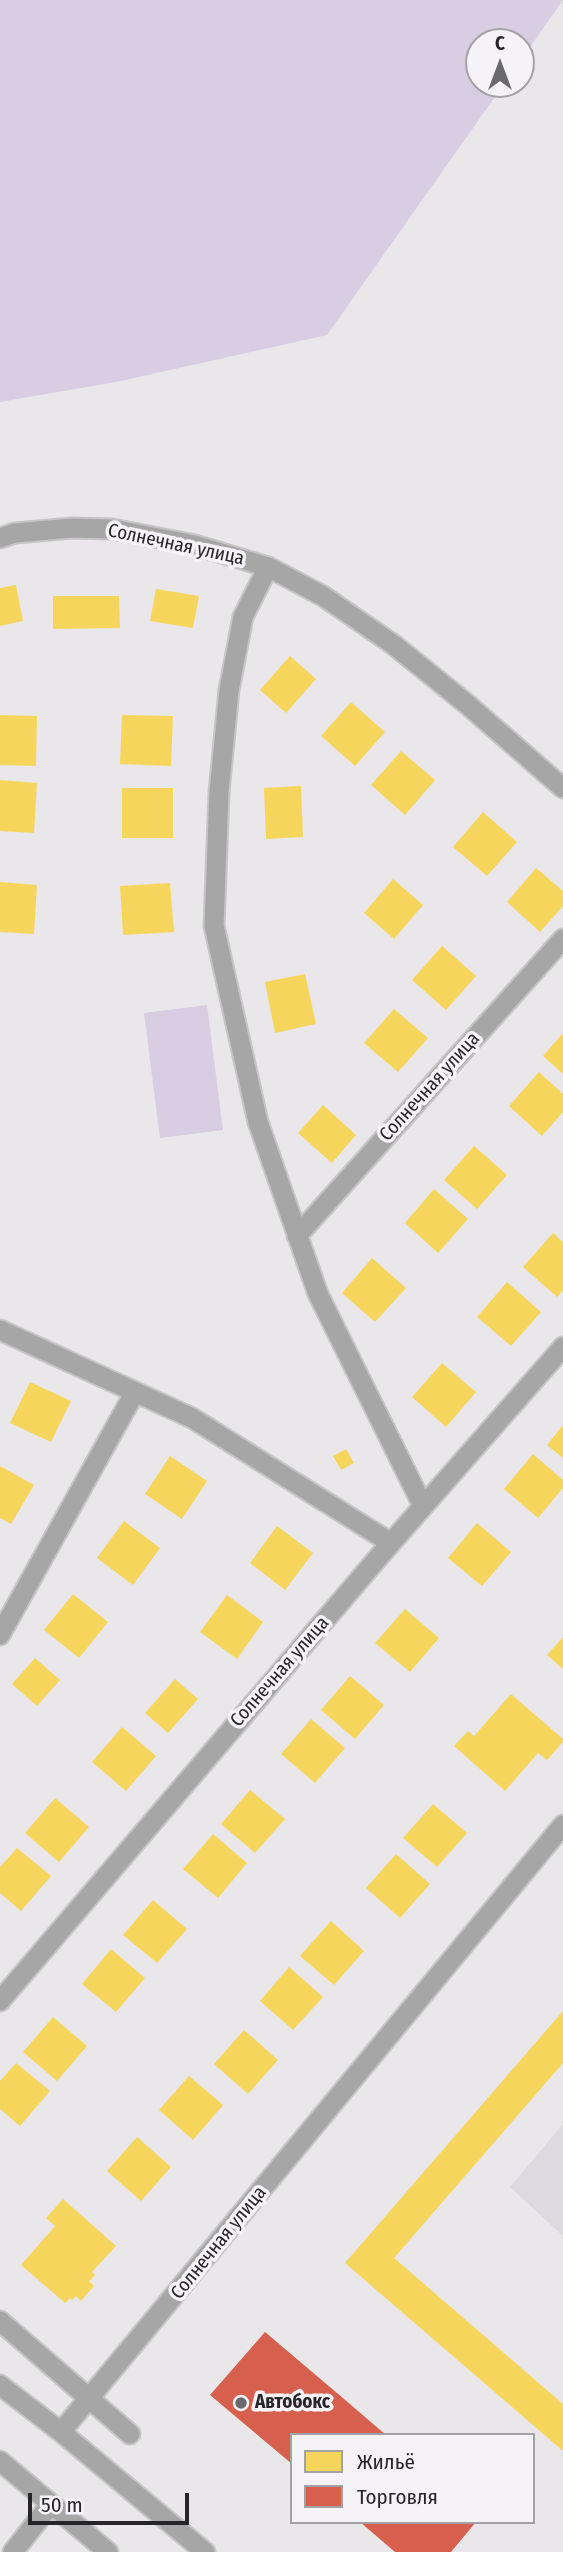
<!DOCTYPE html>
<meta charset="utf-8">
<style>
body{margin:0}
#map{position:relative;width:563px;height:2552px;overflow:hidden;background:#e9e7ea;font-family:"Fira Sans Condensed",sans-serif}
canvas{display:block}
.legend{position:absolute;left:290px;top:2433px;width:245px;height:91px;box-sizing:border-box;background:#f6f3f8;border:2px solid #a3a1a4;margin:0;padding:9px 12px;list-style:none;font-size:21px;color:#262527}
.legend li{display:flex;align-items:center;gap:14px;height:35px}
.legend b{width:35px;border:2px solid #a3a1a4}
.north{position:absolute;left:465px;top:28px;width:70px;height:70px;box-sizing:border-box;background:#f6f3f8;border:2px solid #a3a1a4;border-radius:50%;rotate:0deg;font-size:19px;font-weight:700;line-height:28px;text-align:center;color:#262527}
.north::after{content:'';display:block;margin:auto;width:24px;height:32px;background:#6a696b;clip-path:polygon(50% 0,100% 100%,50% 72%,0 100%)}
.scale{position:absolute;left:28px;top:2493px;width:161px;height:32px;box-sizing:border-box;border:4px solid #262527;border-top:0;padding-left:9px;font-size:21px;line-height:24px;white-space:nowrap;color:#262527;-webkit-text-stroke:5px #f6f3f8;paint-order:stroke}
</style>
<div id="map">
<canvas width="563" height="2552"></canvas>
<ul class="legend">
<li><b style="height:19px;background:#f6d55c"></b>Жильё</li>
<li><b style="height:19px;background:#d6604d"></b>Торговля</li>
</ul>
<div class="north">С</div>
<div class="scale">50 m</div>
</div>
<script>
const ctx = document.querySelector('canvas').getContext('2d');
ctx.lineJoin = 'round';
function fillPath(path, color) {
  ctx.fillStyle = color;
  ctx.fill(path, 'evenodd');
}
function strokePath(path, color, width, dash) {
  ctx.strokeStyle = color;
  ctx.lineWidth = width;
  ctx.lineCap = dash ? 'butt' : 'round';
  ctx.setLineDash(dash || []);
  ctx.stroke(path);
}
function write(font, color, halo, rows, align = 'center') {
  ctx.font = font + ' "Fira Sans Condensed",sans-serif';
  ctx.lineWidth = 7;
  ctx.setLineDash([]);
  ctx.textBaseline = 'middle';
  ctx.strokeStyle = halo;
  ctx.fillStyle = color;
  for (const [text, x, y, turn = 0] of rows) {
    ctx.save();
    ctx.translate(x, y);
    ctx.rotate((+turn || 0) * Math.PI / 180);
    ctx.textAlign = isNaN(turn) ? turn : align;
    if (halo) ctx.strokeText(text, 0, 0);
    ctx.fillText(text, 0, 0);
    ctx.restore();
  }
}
fillPath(new Path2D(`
 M563 2124V2236L510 2187Z`), '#ddd9e0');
fillPath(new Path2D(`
 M0 0H563L521 60V42H479V84H504L327 335 116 382 0 402Z
 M207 1005 223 1130 160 1138 144 1013Z`), '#d8cde2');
fillPath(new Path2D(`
 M16 585 23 621 0 626V588Z
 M156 589 199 596 193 628 150 621Z
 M53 596H119L120 628 53 629Z
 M290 656 316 679 286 713 260 690Z
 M351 702 385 732 355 766 321 736Z
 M0 715 37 716 36 766 0 765Z
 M122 715 173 716 171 766 120 764Z
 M401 751 435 780 405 815 371 785Z
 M0 780 37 783 34 833 0 831Z
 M301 786 303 837 266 839 264 788Z
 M122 788H173V838H122Z
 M483 812 517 842 487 876 453 847Z
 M536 868 563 891V906L540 932 507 902Z
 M393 879 423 905 394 939 364 913Z
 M0 882 37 885 34 934 0 932Z
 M170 883 174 932 123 935 120 886Z
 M442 946 476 976 446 1010 412 980Z
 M305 974 316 1024 275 1033 265 982Z
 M394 1009 428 1038 398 1072 364 1043Z
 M563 1033V1074L543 1056Z
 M539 1072 563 1094V1112L542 1136 509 1106Z
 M323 1105 356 1135 332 1163 298 1133Z
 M474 1146 507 1175 477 1209 444 1180Z
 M434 1189 468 1219 438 1253 405 1223Z
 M553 1233 563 1242V1290L557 1297 523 1267Z
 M372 1258 406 1288 375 1322 342 1293Z
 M507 1282 541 1312 511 1346 477 1317Z
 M442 1363 476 1392 446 1427 412 1397Z
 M30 1382 71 1401 51 1442 10 1423Z
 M563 1425V1458L547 1445Z
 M346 1449 354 1463 341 1470 333 1456Z
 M533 1454 563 1480V1488L538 1518 504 1489Z
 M170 1456 207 1481 182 1519 145 1494Z
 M0 1466 34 1485 11 1524 0 1518Z
 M124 1521 160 1548 133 1585 97 1558Z
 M477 1523 511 1552 482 1586 448 1558Z
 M277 1526 313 1553 285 1590 250 1563Z
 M73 1594 108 1622 79 1658 44 1630Z
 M227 1595 263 1622 237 1659 200 1632Z
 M405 1609 439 1638 410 1672 375 1643Z
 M563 1637V1669L547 1655Z
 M35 1658 60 1680 37 1706 12 1684Z
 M350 1676 384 1705 355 1739 321 1710Z
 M175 1679 198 1699 168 1733 145 1713Z
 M511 1694 563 1739V1742L547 1760 538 1753 505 1791 454 1746 468 1731 474 1736Z
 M311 1719 345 1748 315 1783 281 1754Z
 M122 1727 156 1756 126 1791 92 1762Z
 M250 1790 285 1819 255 1853 221 1824Z
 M55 1798 89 1827 59 1862 25 1833Z
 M433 1804 467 1833 437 1867 403 1838Z
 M213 1834 247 1863 218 1898 183 1869Z
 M17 1848 51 1876 21 1911 0 1893V1867Z
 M396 1854 430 1884 400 1918 366 1888Z
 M153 1900 187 1929 157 1963 123 1935Z
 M331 1921 364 1951 334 1985 300 1956Z
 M111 1949 145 1978 116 2012 82 1984Z
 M289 1967 323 1997 293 2030 260 2001Z
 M563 2011V2063L394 2258 563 2404V2451L345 2263Z
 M53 2017 87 2046 57 2081 23 2052Z
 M244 2030 278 2060 248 2094 214 2064Z
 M16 2063 50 2091 20 2126 0 2109V2081Z
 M189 2076 223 2105 193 2140 159 2110Z
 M137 2137 171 2167 141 2201 107 2171Z
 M63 2199 116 2246 92 2272 95 2275 89 2281 94 2286 81 2301 76 2296 72 2300 70 2298 65 2303 21 2265 55 2226 46 2218Z`), '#f6d55c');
fillPath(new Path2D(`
 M265 2332 344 2399 386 2435H292V2464L210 2395Z
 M360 2522H476L451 2552H395Z`), '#d6604d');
const street = new Path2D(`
 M0 538 15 533 72 528 112 529 195 545 268 567 323 596 394 645 468 705 563 788
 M268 567 243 617 229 690 219 792 214 926 258 1122 318 1294 423 1506
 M297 1236 563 939
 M0 1330 192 1418 391 1543
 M0 1635 135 1392
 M0 2001 377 1559 563 1347
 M0 2321 130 2434
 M0 2385 61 2432 205 2552
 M61 2432 563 1825
 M0 2461 108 2552
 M13 2552 51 2504`);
strokePath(street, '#c6c5c6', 23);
strokePath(street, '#a6a6a6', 19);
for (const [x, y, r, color] of [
 [241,2403,7,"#6a696b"]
]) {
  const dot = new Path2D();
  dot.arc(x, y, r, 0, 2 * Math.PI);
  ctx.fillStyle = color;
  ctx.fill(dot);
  strokePath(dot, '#f6f3f8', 2.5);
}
write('19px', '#262527', '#f6f3f8', [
 ["Солнечная улица",176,545,12],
 ["Солнечная улица",430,1087,-48],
 ["Солнечная улица",280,1672,-49],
 ["Солнечная улица",219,2243,-51]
]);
write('bold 19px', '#262527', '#f6f3f8', [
 ["Автобокс",255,2403]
], 'left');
</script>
